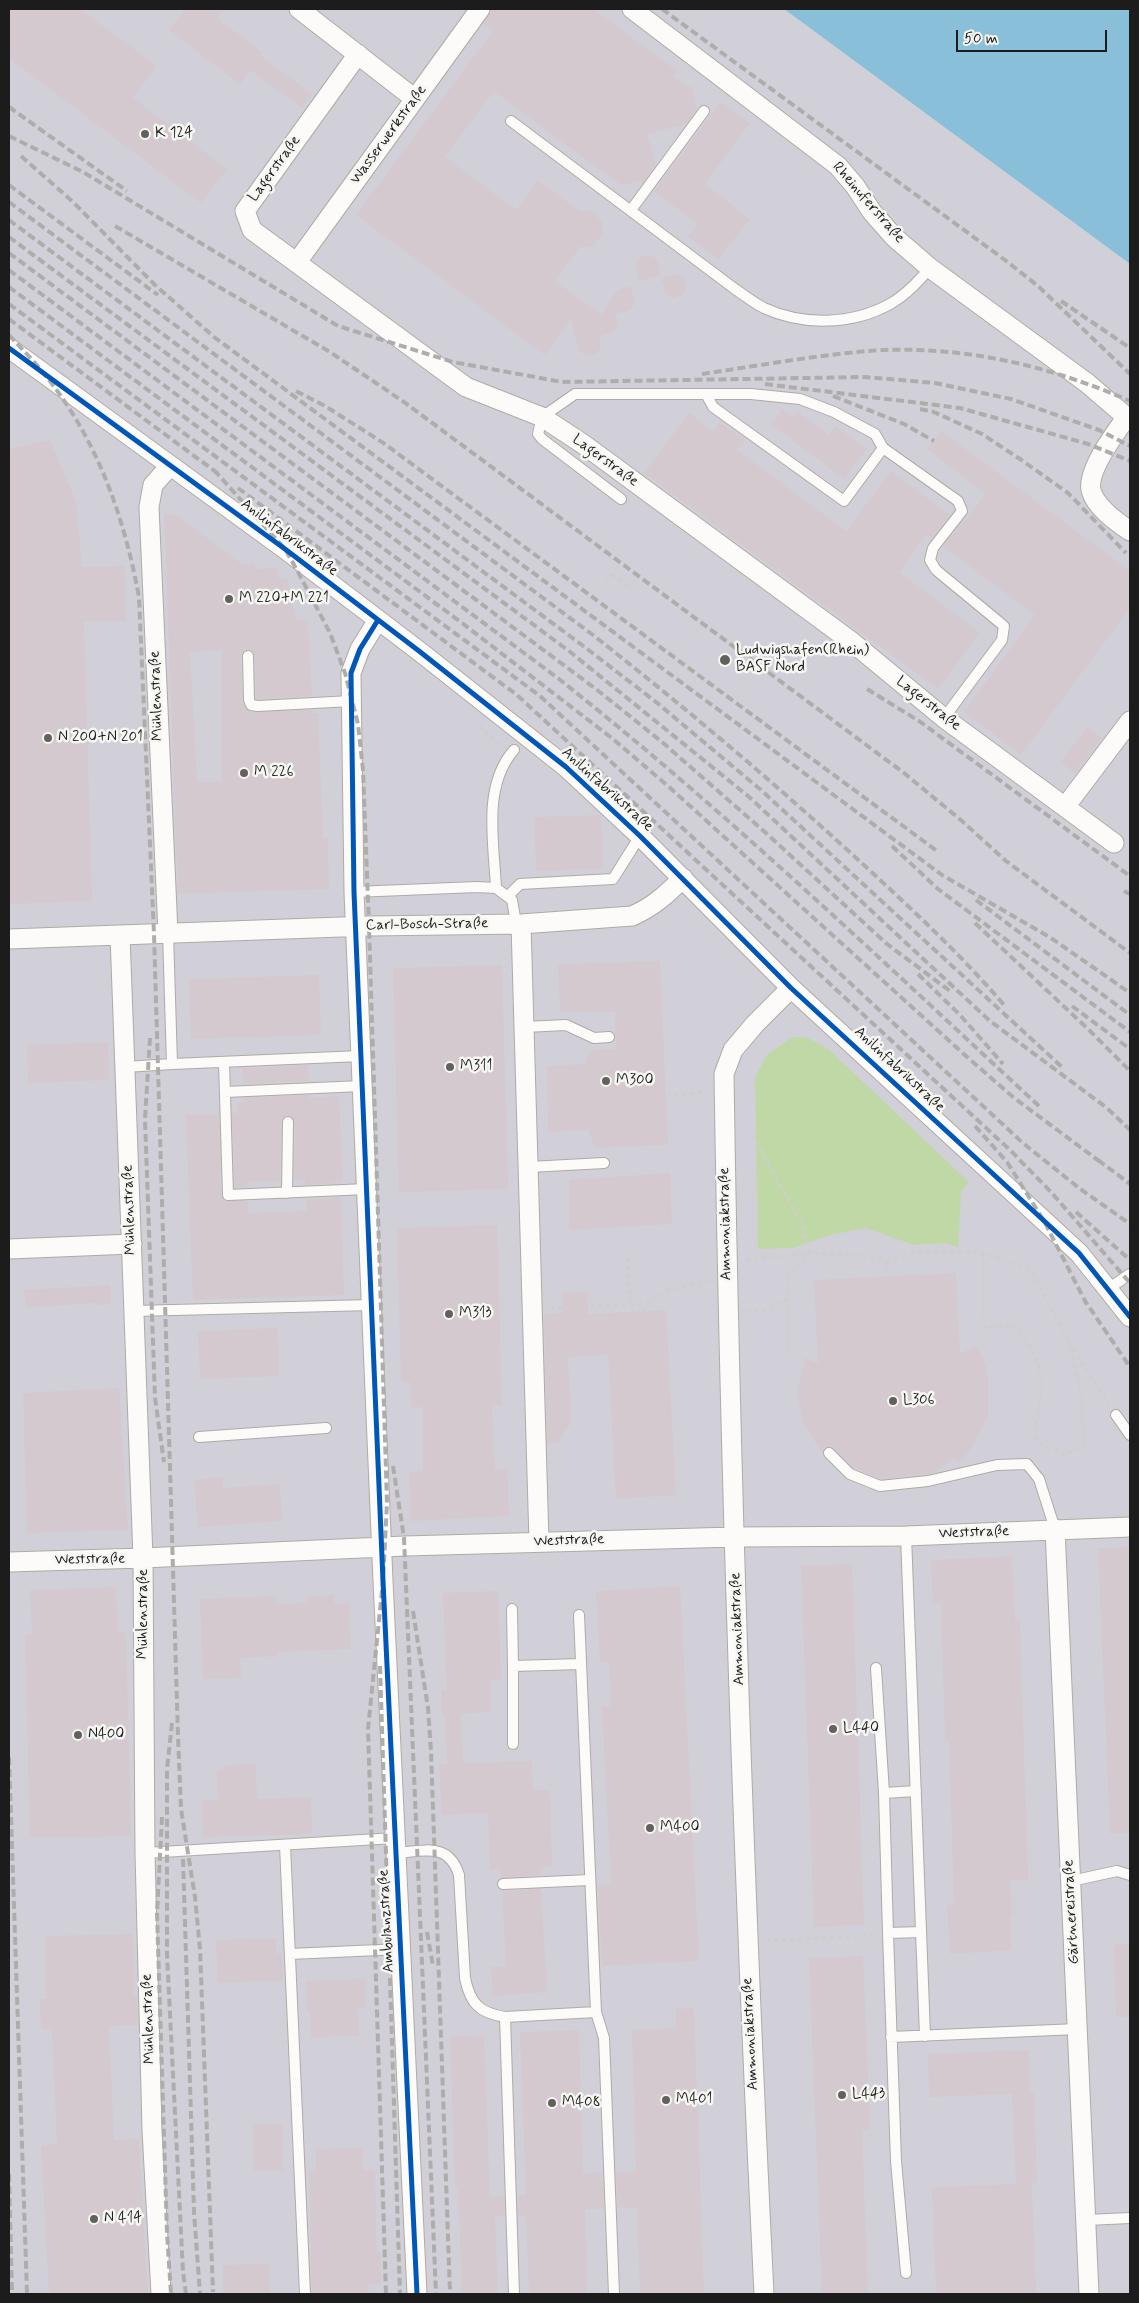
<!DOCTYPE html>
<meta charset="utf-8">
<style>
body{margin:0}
#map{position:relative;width:1139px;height:2303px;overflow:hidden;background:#e8e2d5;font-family:Mynerve,sans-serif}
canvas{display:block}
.frame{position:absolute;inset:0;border:10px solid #1c1c1c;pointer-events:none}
.scale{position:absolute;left:956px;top:30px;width:151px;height:22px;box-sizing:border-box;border:2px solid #1c1c1c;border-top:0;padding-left:6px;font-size:15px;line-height:18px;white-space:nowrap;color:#1c1c1c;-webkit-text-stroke:4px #f6f6f2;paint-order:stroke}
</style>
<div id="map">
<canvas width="1139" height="2303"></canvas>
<div class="frame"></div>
<div class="scale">50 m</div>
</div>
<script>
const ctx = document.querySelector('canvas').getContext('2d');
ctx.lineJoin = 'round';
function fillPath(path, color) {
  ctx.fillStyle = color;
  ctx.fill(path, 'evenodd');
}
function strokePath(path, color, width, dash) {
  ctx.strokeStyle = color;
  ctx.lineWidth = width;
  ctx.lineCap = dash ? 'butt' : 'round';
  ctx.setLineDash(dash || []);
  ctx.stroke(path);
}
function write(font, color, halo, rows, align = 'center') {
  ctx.font = font + ' Mynerve,sans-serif';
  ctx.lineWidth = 5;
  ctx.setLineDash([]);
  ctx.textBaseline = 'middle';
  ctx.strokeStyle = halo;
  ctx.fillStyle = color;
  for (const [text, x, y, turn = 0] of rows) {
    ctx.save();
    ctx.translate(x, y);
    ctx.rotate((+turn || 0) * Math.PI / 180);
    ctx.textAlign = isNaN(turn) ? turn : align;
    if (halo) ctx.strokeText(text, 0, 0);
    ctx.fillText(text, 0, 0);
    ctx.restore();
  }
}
fillPath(new Path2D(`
 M9 9H784L1130 264V2294H9Z`), '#d1d0d9');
fillPath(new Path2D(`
 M792 1037 808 1038 828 1049 969 1182 961 1192 958 1247 945 1243 914 1245 866 1228 830 1235 793 1248 758 1249 755 1077 767 1055Z`), '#bfd8a6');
fillPath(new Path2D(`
 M784 9H1130V264Z`), '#8abfda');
fillPath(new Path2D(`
 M9 9H80L157 66 133 98 227 169 201 203 9 58Z
 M185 9H224L217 18 263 53 261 56 312 94 302 108 250 70 240 84 169 30Z
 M492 9H593L677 71 673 77 692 88 697 109 686 124 647 134 656 165 643 183 640 181 622 185 611 178 494 91 445 157 516 210 538 181 580 211H591L602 221V236L592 247H580L555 281 601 315 616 291 631 286 635 302 631 310 615 314 618 324 613 332 599 336 601 346 597 354 587 356 579 351 571 320 545 355 356 215 493 31 483 24Z
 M721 102 750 123 705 184 750 219 718 259 688 236 698 224 654 191Z
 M649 255 657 259 661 275 639 281 635 265 640 257Z
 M677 274 684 278 687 287 682 295 673 298 665 293 661 278Z
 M782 409 794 418 798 412 829 435 836 426 867 449 844 479 771 424Z
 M689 413 713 431 720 422 745 440 737 450 846 531 891 471 950 515 932 538 927 534 899 572 980 633 938 689 644 473Z
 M941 431 1130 571V608L1021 755 964 712 1035 615 943 546 986 494 927 449Z
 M50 440 76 501 82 567 125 566 126 621 84 622 92 901 9 904V449Z
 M164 514H175L243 565 254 563 257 569 278 568V578H287L296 620 308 619 312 696 256 699 255 655 252 650 247 649 242 652 241 656 242 700 245 708 250 712 312 710V713H318L323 838H328L329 889 178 894ZM222 650V782H197L190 652Z
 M1087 727 1102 738 1076 774 1061 762Z
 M601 815 603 869 536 871 534 817Z
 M660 961 668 1145 595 1148 588 1130 548 1132 547 1066 585 1064 591 1050 616 1049 615 1012H560L558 964Z
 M502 965 508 1189 399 1192 393 968Z
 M319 975 321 1035 191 1039 189 979Z
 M108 1042 109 1080 28 1083 27 1045Z
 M308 1065 309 1081 243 1084 242 1068Z
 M309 1095V1098L339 1096 343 1180H340V1183L305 1185V1180H294L295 1122 292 1116 288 1115 282 1118 281 1122 280 1181 247 1182V1187L235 1188 232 1113H237V1103H244L243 1098Z
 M219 1114 221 1195 224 1201H248V1213L306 1211V1199L341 1197 344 1295 193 1300 186 1115Z
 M670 1173 672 1224 569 1230V1180Z
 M497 1225 502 1405H492L495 1469H507L509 1516 411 1521 409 1472 423 1471V1407L411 1408 410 1382H401L397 1228Z
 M956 1273 960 1354 976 1345 985 1363 988 1378V1413L980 1432 970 1450 958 1462 955 1458 933 1473 881 1479 854 1468 831 1447 825 1448 822 1453 803 1423 797 1391 805 1358 818 1363 814 1280Z
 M110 1285 111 1304 96 1305V1303L26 1308 24 1290Z
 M587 1292 588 1314 666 1310 676 1495 616 1499 608 1355 568 1357 571 1423 558 1442 547 1443 544 1314 563 1313 562 1293Z
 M278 1328 279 1376 200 1379 198 1331Z
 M119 1388 128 1530 27 1533 23 1393Z
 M223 1477V1488L280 1484 282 1521 198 1527 194 1480Z
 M1130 1547V1833L1110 1834 1098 1548Z
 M1012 1556 1015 1620H1020L1028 1880H1010L1012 1917H1010L1011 1950 950 1954 947 1905H954L949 1741H945L941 1603H933L931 1560Z
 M852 1564 864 1925 814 1927 801 1566Z
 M680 1586 699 1961 602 1966 598 1885 611 1884 602 1707 611 1706 609 1662H600L596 1591Z
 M116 1587 118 1632H126L131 1836 30 1838 25 1635H32L30 1590Z
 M498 1591 501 1680H490L491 1712 461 1714 463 1763 532 1761 533 1790H550L552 1867H540L541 1875 501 1878 500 1869H490L488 1813 442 1815 439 1764H447L445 1715H442L441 1690H447L443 1593Z
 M334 1595 335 1604 349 1603 351 1649 278 1652V1656L240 1658 241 1678 203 1679 200 1599 276 1596V1604L309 1603 308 1596Z
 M256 1764 257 1799 311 1797 312 1834 203 1837 202 1800H218L217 1770H224L226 1765Z
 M541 1889 547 1992 493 1996 491 1967 506 1966 502 1891Z
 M133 1934 134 1995H137L138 2025 109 2026 114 2140 139 2139 148 2294H49L41 2145 57 2144 52 2029H41L40 1999H46L45 1936Z
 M276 1938V1954L282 1953 283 1981 218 1983 216 1940Z
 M1130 1944V2017H1116L1114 1945Z
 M863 1956 870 2130H862L868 2294H822L809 1958Z
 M365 1979 366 2008H358L359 2036 311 2037 310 2010H307L306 1981Z
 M694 2008 704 2294H640L637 2208H618L616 2172 636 2171 632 2030 676 2028V2009Z
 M579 2030 583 2173 602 2172 604 2209H585L587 2294H529L526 2215 518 2216V2195H526L520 2032Z
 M484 2035 490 2197 504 2196 505 2216 495 2217 498 2294H462L458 2186H455L450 2037Z
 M1029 2050 1030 2093H1034L1037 2183H1032L1036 2294H936L932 2187 1016 2184 1012 2094 929 2097 928 2054Z
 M253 2124H282L283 2171H254Z
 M363 2148V2170H375L377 2252H381V2283L368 2284V2294H312L309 2172H316V2149Z
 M269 2264 270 2294H223V2265Z`), '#d4c9ce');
const lane = new Path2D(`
 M511 121 735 289C744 295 754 303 764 308 803 326 852 325 890 304 906 295 918 282 930 268
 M631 210 704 111
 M883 448 958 501 962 511 933 548 930 560 936 570 1004 626 1002 640 944 718
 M621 499 542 439 538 434 542 417 575 394H751L800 399 834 412 875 434 883 448 844 501 713 407 706 394
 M248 656 249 700 251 705 258 706 351 701
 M496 888C494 843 482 786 514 750
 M354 892 477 887 496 888 512 900 516 923
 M508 896 520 884 613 879 640 836
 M168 933 172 1064 361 1056
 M525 1027 566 1025 594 1038 609 1037
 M224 1062 228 1195 367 1189
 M125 1067 172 1064
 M225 1092 362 1086
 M529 1167 604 1163
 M287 1193 288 1122
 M1108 1289 1130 1274
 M134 1311 371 1305
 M1116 1415 1130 1435
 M199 1437 326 1428
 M829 1453 850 1474 880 1486 928 1481 997 1465 1027 1464 1039 1479 1055 1529
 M906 1536 925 2036
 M512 1609 513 1666 581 1664
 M579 1615 596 2012 604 2038 614 2294
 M876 1668 884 1793
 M513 1744V1666
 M916 1791 884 1793 888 1933 921 1932
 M285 1845 305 2294
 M145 1853 395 1838
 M396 1853C424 1851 449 1842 459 1875L465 1978C470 2003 479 2013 505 2017L596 2012
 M1071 1881 1117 1871 1130 1875
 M503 1884 590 1880
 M888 1933 896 2161 906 2273
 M290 1954 401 1949
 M505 2017 514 2294
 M891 2037 1078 2029
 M1086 2220 1130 2218`);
const street = new Path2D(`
 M299 9 415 99
 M632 9 838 166 855 186 872 212 894 237 930 268 1087 383 1130 420
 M358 54 245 211 252 230 466 387 542 417 583 444 852 642 944 718 1114 843
 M297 262 480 9
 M9 348 285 549 419 651 566 767 640 836 791 988 1079 1253 1130 1317
 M1126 418C1115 433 1087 471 1091 490 1095 507 1117 522 1130 531
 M378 620 360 649 351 673 354 892 383 1581 417 2294
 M1065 807 1130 721
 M521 924 539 1542
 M168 933 149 507 153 485 170 466
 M120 935 143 1558 145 1853 152 2130 161 2294
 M9 939 369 926 521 924 632 916C653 907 667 894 683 878
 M9 1249 132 1244
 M1055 1529 1089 2294
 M9 1562 143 1558 405 1546 735 1537 906 1536 1130 1527
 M764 2294C744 1888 730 1481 724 1074L733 1050 755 1024 791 988`);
strokePath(lane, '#afaba3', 12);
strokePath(street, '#afaba3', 21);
strokePath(new Path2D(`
 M612 575 630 588
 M606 583 618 567
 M481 725V728L500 746
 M666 1096 705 1092
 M983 1253 984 1328 1012 1325C1048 1358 1044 1391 1034 1435L1042 1446 1064 1454 1084 1446 1081 1395 1069 1343 1109 1404
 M628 1258 630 1305
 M745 1260 809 1253 802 1224 752 1134
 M886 1261 887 1277
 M787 1299 788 1351
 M550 1308 644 1304 669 1290 711 1280
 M644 1311V1304
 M746 1312 765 1310 787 1299 789 1273 809 1253 854 1255 886 1261 918 1252 983 1253 1031 1270 1069 1343
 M766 1941 875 1935`), '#d0cecc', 3, [4, 4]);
strokePath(lane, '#fcfbf9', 10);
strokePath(street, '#fcfbf9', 19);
strokePath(new Path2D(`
 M662 9 1005 260 1038 286 1130 374
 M9 107 127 191
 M9 136 83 172 338 326 453 362 562 382 865 377 935 383 1011 399 1099 430 1130 446
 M21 156 72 201 155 285 214 337 942 875 1051 938 1130 993
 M9 185 158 295
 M9 202 593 635C687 709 778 786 866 867 915 912 962 956 1005 1006
 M9 220 582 645 656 702 761 790 1063 1068
 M115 226 330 352 404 402 904 773 962 821 1006 861 1130 953
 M9 237 569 651 748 796 990 1021 1107 1108 1130 1130
 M9 253 596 689 662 742 766 833 887 944 950 991
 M9 270 559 679C727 812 882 961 1039 1106
 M9 287 462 623 613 739 668 786 966 1056 1013 1097 1103 1164
 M1061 301 1130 348
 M9 304 540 696 1024 1144 1079 1188 1130 1224
 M9 319 220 475
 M9 335C21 348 34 361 45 375 97 439 124 516 139 597L154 934 178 1736 181 1809 195 1897 200 1949 213 2292
 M702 374C756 366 812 356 867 351 958 344 1048 365 1130 401
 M765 384 960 408 1088 444 1130 461
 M296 391 325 406 382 442 937 851
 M833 396 904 424 934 441
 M920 409 934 412 982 434 1020 459 1068 493 1126 553
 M214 470 285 549 297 570 330 633 345 673 358 724 363 770 369 926 387 1503 383 1581 368 1729 386 2294
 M238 488 517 695 1011 1151 1051 1192 1130 1283
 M867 689 919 721 1130 876
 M892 846 938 889 1130 1032
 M1124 891 1130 894
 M976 900 1130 1015
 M975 923 1088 1029 1130 1071
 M918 974 960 1015 1003 1064
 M1072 1006 1130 1049
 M150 1038 145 1119 155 1398 164 1462
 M975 1126 1007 1162 1044 1221 1085 1301 1130 1367
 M1098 1160 1130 1184
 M1076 1212 1130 1260
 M393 1466 404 1538 436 2294
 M413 1611 428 1708 431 1751 450 2294
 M380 1666 400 2294
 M172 1723 167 1769V1954L183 2272 186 2294
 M9 1757 27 2294
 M162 1817 157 1913 167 2233 171 2294
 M183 1859 194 2212 200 2294
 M427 1932 433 1966
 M9 2174 12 2294`), '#aeadab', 4, [8, 4]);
strokePath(new Path2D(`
 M9 348 285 549 419 651 566 767 640 836 791 988 1079 1253 1130 1317
 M378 620 360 649 351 673 354 892 383 1581 417 2294`), '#0057b8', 5);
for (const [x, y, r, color] of [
 [145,134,5,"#63615d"],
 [229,599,5,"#63615d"],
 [725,660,6,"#63615d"],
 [48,738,5,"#63615d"],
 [244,773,5,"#63615d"],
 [450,1067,5,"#63615d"],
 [606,1081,5,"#63615d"],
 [449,1314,5,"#63615d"],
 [893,1401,5,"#63615d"],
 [833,1729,5,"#63615d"],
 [78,1735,5,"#63615d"],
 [650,1828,5,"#63615d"],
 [842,2095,5,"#63615d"],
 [666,2100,5,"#63615d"],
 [552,2103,5,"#63615d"],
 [94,2219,5,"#63615d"]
]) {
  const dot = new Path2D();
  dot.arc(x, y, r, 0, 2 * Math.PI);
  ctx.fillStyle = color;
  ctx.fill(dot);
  strokePath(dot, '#f6f6f2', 2);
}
write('15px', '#1c1c1c', '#f6f6f2', [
 ["K 124",155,134],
 ["M 220+M 221",239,599],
 ["Ludwigshafen(Rhein)",736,651],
 ["BASF Nord",736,668],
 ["N 200+N 201",58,738],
 ["M 226",254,773],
 ["M311",460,1067],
 ["M300",616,1081],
 ["M313",459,1314],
 ["L306",903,1401],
 ["L440",843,1729],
 ["N400",88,1735],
 ["M400",660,1828],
 ["L443",852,2095],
 ["M401",676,2100],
 ["M408",562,2103],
 ["N 414",104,2219]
], 'left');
write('15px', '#1c1c1c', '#f6f6f2', [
 ["Wasserwerkstraße",389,135,-54],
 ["Lagerstraße",275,169,-54],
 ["Rheinuferstraße",868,203,49],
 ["Lagerstraße",605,461,36],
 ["Anilinfabrikstraße",289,538,37],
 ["Mühlenstraße",157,696,-92],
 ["Lagerstraße",928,704,38],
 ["Anilinfabrikstraße",607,790,42],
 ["Carl-Bosch-Straße",427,925,-1],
 ["Anilinfabrikstraße",899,1070,43],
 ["Mühlenstraße",130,1210,-92],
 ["Ammoniakstraße",726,1224,-91],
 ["Weststraße",974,1533,-2],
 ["Weststraße",569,1541,-2],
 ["Weststraße",90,1560,-1],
 ["Mühlenstraße",144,1614,-90],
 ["Ammoniakstraße",738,1629,-92],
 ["Gärtnereistraße",1072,1912,-93],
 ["Ambulanzstraße",387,1921,-93],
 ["Mühlenstraße",149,2019,-92],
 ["Ammoniakstraße",751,2034,-93]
]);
</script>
